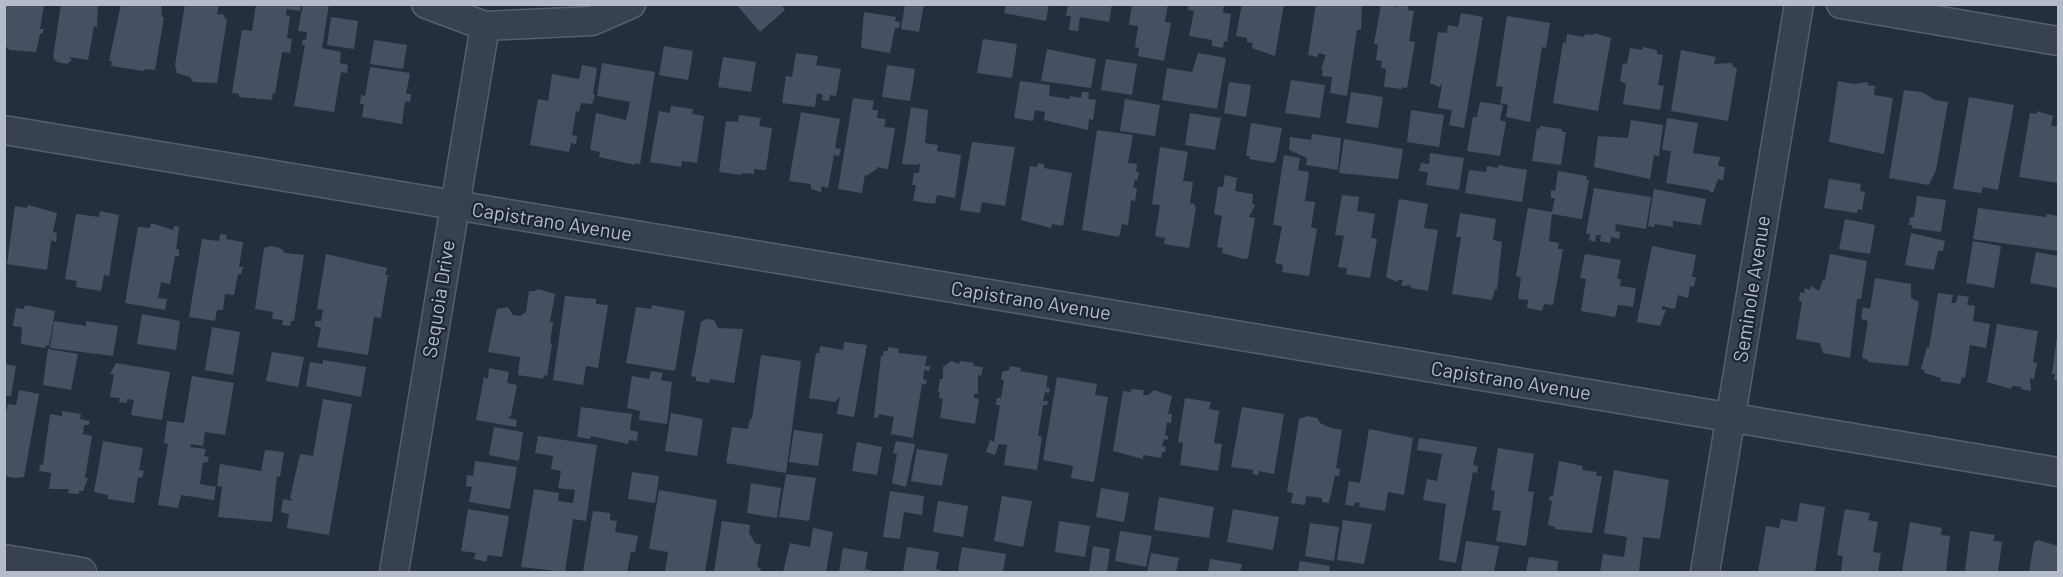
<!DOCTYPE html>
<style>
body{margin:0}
#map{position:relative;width:2063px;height:577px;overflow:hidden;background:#242f3e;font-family:Barlow,sans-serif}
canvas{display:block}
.frame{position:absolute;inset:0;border:6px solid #b4bcc9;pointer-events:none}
</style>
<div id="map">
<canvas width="2063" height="577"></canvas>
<div class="frame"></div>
</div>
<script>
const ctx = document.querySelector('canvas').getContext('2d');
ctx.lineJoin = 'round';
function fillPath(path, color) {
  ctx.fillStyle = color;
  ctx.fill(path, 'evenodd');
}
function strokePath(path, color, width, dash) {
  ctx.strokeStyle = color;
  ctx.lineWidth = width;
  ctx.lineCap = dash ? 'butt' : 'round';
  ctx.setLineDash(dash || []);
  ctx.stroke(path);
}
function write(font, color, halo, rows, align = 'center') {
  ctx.font = font + ' Barlow,sans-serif';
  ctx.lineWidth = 4.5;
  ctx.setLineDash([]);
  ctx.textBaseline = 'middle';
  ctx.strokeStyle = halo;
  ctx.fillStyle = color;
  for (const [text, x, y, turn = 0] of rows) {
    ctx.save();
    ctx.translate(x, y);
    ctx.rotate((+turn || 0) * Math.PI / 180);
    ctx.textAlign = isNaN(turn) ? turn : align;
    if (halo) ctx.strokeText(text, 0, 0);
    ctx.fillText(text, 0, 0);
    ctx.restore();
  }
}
fillPath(new Path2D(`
 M61 4H98L97 27 94 26 88 60 69 57 72 60 67 64 57 62 53 58Z
 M121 4H161L162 17H164L155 70 144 69V71L111 66 112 61H109Z
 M185 4H219L217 14 225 15 224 18 227 19 217 83 193 82 190 77 177 73 175 65Z
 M256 4H301L300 11 287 9 286 15 290 16 287 38 292 39 290 53 282 52 275 94 273 93 272 100 239 97V94L232 93 242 30 252 31Z
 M303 4H329L322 48 341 52 340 63 348 65 347 73 341 72 334 112 294 106 305 45H302L303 39 306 40 307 32 298 31Z
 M736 4H781L785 10 760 32Z
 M905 4H924L919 32 901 29Z
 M1006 4H1049L1046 21 1004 13Z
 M1068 4H1112L1109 22 1080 17 1078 31 1069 30 1071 16H1066Z
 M1132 4H1168L1165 22 1171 23 1164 61 1138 56 1139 48 1135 47 1138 26 1129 25Z
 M1189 4H1224L1223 13 1231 14 1227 42 1224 41 1223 48 1212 46V40L1189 36 1194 11 1188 10Z
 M1242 4H1284L1275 56 1252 48 1253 43 1247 42V38L1236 36Z
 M1316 4H1362L1361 30H1357L1347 96 1330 93 1332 77 1322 76 1323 69H1321L1326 55 1318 53V57L1308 55Z
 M1381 4 1397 7V4H1406L1408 5V10L1414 11 1409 41 1415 42 1407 88 1402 87V89L1384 87 1386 69 1381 68 1382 61 1376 60 1378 45 1374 44Z
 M4 5H44L40 29H44L42 34H40L36 52 10 50 4 45Z
 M864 12 896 17 895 21 900 22 899 28H895L890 53 861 48Z
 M1461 13 1483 17 1464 128 1449 125 1452 110 1438 108 1442 84 1439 87 1430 83 1438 32 1447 33 1448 25 1458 27Z
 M1507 16 1550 23 1546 48 1542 47 1530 122 1506 117 1508 105 1500 103 1503 87 1496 86Z
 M331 17 358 21 354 49 327 45Z
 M1594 33 1611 38 1598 111 1553 103 1563 42 1566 43 1567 34 1584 37 1585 34 1593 35Z
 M983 39 1017 44 1012 78 977 73Z
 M374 40 407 45 403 69 370 64Z
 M664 46 693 51 688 80 659 75Z
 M1643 47 1657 50V54L1663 55 1658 85 1664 86 1660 110 1623 104 1626 84 1620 81 1623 63 1627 64 1630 48 1642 50Z
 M1047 49 1096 59 1091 88 1041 81Z
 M1681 50 1716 57 1714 64 1732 63 1733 67 1737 68 1728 121 1671 111Z
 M796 53 818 56 816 65 841 69 836 96 830 95 829 101 822 100 823 95 817 93 815 107 782 103 786 76 792 77Z
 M1198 53 1226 58 1217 109 1162 100 1167 68 1192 72Z
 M723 57 756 62 751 92 718 87Z
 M1106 59 1137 64 1132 95 1101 90Z
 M602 63 655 72 640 164 635 163V165L599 157 600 152 590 150 596 113 626 120 630 102 597 96Z
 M582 65 597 68 593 94 595 95 592 104 581 103 579 112 576 111 572 135 577 136 576 144 571 143 569 152 530 145 538 99 548 101 552 74 579 79Z
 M887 65 915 69 910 101 882 97Z
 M370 67 410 73 406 94H411L410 102 405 101 402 124 362 117 364 104H360L361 95 365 96Z
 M1291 80 1325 85 1320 118 1285 113Z
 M1020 81 1050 85 1049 96 1070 99V96L1081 98 1082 92H1089L1088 99 1096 100 1093 120 1089 119 1088 130 1044 120 1045 112 1035 110 1033 121 1014 118Z
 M1838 81 1853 84 1868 82 1867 85 1875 86 1874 95 1893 98 1884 154 1829 142Z
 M1229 82 1251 85 1246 117 1224 113Z
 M1904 90 1922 92 1935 100 1948 102 1936 170 1929 185 1889 178Z
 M1351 92 1383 97 1378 128 1346 123Z
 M1969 97 2014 105 1998 190 1983 187 1981 193 1953 189Z
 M853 98 874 101 872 110H878L877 118 886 119 884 127 895 128 888 169 876 167 877 169 866 176 865 174 862 193 838 189Z
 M1125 99 1160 105 1155 136 1120 131Z
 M1480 102 1503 105 1500 120 1506 122 1500 156 1467 151 1473 117H1477Z
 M671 106 693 109 692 114 704 116 697 163 682 161 681 167 650 162 659 111 670 113Z
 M911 107 928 110 925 143 938 145 937 151 961 155 955 198 937 195 935 204 913 201 916 185H912L914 173H919L920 163 917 165 902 164Z
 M1411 110 1444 115 1439 147 1407 142Z
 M2037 111 2053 116 2051 125 2058 127V183L2019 177 2030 113 2037 114Z
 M801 112 840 119 835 148 841 149 839 156 834 155 828 188 822 186 821 192 811 189V184L789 181Z
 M1190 113 1221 118 1215 150 1185 145Z
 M739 115 761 118 759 126 772 128 766 170 754 169V174L742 173V175L719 172 726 121 738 122Z
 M1667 118 1698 123 1693 153 1720 157 1718 166 1725 167 1723 180 1718 179 1713 193 1708 190 1666 183 1671 151 1662 150Z
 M1631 120 1663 125 1659 156 1654 155 1650 179 1594 167 1598 136 1628 138Z
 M1251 123 1282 128 1276 160 1273 163 1249 159 1250 156H1246Z
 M1540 126 1562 129V132H1566L1561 165 1532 161 1537 128 1540 129Z
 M1097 130 1133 135 1128 163 1137 164 1136 172H1139L1137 181 1135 180 1133 187 1137 188 1135 201 1131 200 1128 225 1122 224 1119 237 1082 230Z
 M1312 134 1341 138 1338 170 1306 165 1307 158 1289 150 1290 137 1311 140Z
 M1344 139 1403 149 1398 179 1339 173Z
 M972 142 1015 147 1005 206 982 202 980 213 960 210Z
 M1160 147 1188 152 1183 181 1193 182 1190 203 1194 204 1196 208 1189 248 1164 244 1165 238 1155 236 1160 205 1152 204Z
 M1430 153 1464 158 1459 190 1426 185 1428 172 1419 171 1421 163 1429 164Z
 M1284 155 1300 158 1298 170 1309 172 1305 201 1315 202 1311 227 1317 229 1309 276 1282 272 1283 265 1275 263 1282 226 1273 225Z
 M1038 163 1044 164V168L1072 173 1063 226 1052 224 1051 228 1021 220 1030 166 1037 167Z
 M1498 165 1527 170 1522 202 1465 193 1469 170 1486 172 1487 166 1498 168Z
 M1558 171 1587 176 1586 180H1589L1582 219 1552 214 1549 241 1559 243 1558 249H1563L1553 305 1544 304 1542 311 1527 308 1528 300 1518 299 1521 278 1516 276 1528 208 1552 212 1555 198H1551V190L1555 191Z
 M1225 175 1237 178 1235 191 1253 194 1252 204 1255 205 1249 217 1255 218 1248 258 1244 259 1222 253 1223 248 1217 247 1222 216 1214 214 1218 187H1223Z
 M1829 179 1861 184 1860 191 1865 192 1862 210 1858 209 1857 213 1824 208Z
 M1594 188 1651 197 1646 229 1616 224 1615 231 1620 232 1619 239 1611 237 1610 243 1600 241 1601 235H1596L1595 242 1589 240 1590 234H1586Z
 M1654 189 1706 199 1701 225 1673 221V227L1655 224 1654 227 1648 226Z
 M1342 195 1359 197 1357 211 1375 214 1371 238 1377 239 1370 278 1346 274 1347 268 1338 267 1344 236 1335 235Z
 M1917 196 1946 200 1941 232 1912 228V225H1909L1910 217H1914Z
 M1399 199 1428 204 1424 228 1438 230 1428 291 1411 288V285L1401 286 1403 280H1398V282L1386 277Z
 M28 205 57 213 53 232 57 233 56 242 51 240 47 270 7 264 15 206 27 208Z
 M1978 208 2046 217 2047 214 2058 216V251L1973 239Z
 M100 211 119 215 109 276 104 275 101 291 76 287 77 281 65 279 76 214 99 217Z
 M1460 213 1496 219 1493 240 1502 242 1497 290 1495 289 1492 300 1452 294 1461 237H1456Z
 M1845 219 1875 225 1870 254 1839 249Z
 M151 223 173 230 174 226 179 227 176 249H179V256H175L170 284 161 282 158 298 167 299 165 310 125 303 138 227 150 228Z
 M1911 233 1945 241 1943 251H1938L1934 270 1905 265Z
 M220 234 227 235 226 239 243 242 239 267H243L241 274H238L234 295 225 294 223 310H217L215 321 189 317 202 239 219 241Z
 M1973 241 2001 246 1994 288 1966 283Z
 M271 246 280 248 285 253 304 255 294 321H291L290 326 282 325 283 320 272 319 273 312 255 309 264 248Z
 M1652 246 1696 255 1692 277H1696L1694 287 1690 286 1688 298 1678 295 1675 309 1662 306V309L1666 310 1660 326 1637 322Z
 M2036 252 2058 256V288L2030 283Z
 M326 254 387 268 385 275H388L381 318 374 317 368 355 317 347 321 328 315 326V321H321L323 310 317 309Z
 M1585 254 1621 260 1617 279H1621L1620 286 1636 288 1633 307 1618 305 1615 317 1581 311 1586 279 1580 278Z
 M1830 254 1867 261 1861 299H1857L1850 358 1823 353 1820 343 1796 339 1802 302 1799 301 1800 292 1804 293 1805 288 1810 290 1811 286 1819 291 1823 279 1825 280Z
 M1875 278 1911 284V298L1919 302 1908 366 1868 362V360L1862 358 1868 321 1861 319 1863 307 1870 309Z
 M538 289 555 294 550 322H553L550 343 552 344 547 376 544 375 543 379 518 375 520 357 488 352 497 309 508 307 513 315 520 316 526 312 529 291H535Z
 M1938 293 1953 295 1951 303H1956L1958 295 1969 297 1967 305 1975 306 1973 321 1990 324 1986 348 1970 345 1965 378 1962 377 1960 384 1940 381 1941 378 1924 373V370L1921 369 1927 347 1929 348Z
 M565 296 596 299V304L608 305 598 368 586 366 583 385 553 380Z
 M25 305 55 311 49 346 46 345 45 348 21 344 22 327 13 326 16 308 24 309Z
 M652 305 685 311 675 371 626 363 636 307 651 309Z
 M142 314 180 321 176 350 137 344Z
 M706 319 714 320 718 328 743 329 734 383 710 379 709 383 696 381V377L691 376 701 322Z
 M54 321 86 326V321L118 326 113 356 50 348Z
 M1997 324 2038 331 2033 362 2037 363 2034 379 2030 378 2031 391 2021 389 2022 387 2012 386 2011 389 1987 382Z
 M212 327 240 332 233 375 205 370Z
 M2057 337H2058V380H2054L2055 374H2052Z
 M844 342 867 345 854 417 837 414 840 396 835 402 809 398 816 353H819L820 346 843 350Z
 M888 347 899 349 898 353 927 356 925 366H930L929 371 924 370 923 379 927 380 926 384H922L913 438 891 434 894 417 879 414 878 418 874 417 881 356H883L884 351H888Z
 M48 349 78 354 71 390 43 385Z
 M272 352 304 357 298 387 266 381Z
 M761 355 801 361 786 473 726 463 732 427 748 429 750 419H752Z
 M323 360 366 367 361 397 306 386 310 362 323 364Z
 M951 361 959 364 960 361 974 363 973 366 983 367 981 376 978 375V394H974V398L979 399 975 424 940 418 943 399 939 398 940 392H938L940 379H943V367Z
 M116 363 170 372 162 420 131 415 134 400 127 399V403L119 402 120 398 110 397 114 374H110Z
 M4 364 16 366 11 396H4Z
 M1010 366 1021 368 1020 371 1048 376 1046 387 1050 388 1049 393 1045 392 1043 401H1048L1047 405H1043L1038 436 1042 437 1037 470 1004 465 1007 445 999 444 995 455 986 452 990 440 994 442 1000 405H996L997 398H1001L1004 380H1001L1002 372 1009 370Z
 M489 368 509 372 507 383 517 385 511 416 508 418 517 420 516 427 476 420 484 377 488 379Z
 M651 371 663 373 661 380 672 382 667 424 639 420 640 411 627 408 632 376 649 379Z
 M192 376 234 383 225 435 205 432 203 446 191 444 190 447 206 449 204 456 209 457 207 463 203 462 200 484 216 487 214 500 181 495 178 508 158 505 168 444 164 443 167 421 184 423Z
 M1057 377 1097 384 1095 395 1108 397 1094 482 1071 478 1073 466 1043 460Z
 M1131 389 1144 390 1143 395H1148L1154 390 1172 396 1168 414H1172L1171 423 1167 422 1165 435 1168 436V440L1164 439 1162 446 1166 447 1165 452H1162L1161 458 1143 455V459L1113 451 1123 391 1131 392Z
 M19 390 39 394 24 477 15 478 4 476V419L8 404 16 405Z
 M1185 398 1211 402 1209 409 1219 411 1214 443 1222 444 1218 471 1180 465 1183 443 1178 442Z
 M323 399 352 404 329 535 287 528 289 514 281 512 283 499 293 501 290 498 300 454 313 456Z
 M581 407 632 414 630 430 638 432 637 441 629 440 628 444 591 436 590 439 577 437Z
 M1242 407 1284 414 1274 474 1259 471 1258 475 1253 474V470L1231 467Z
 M62 411 81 414 80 419 90 421 89 425H84L83 434 92 436 85 478H88L83 491H79V494L68 493 69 489H49L51 473 39 471 40 465H43L50 414 62 416Z
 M671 413 703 419 697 456 665 451Z
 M1308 416 1317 418 1320 423 1331 428 1342 430 1336 468 1340 469 1339 476H1335L1329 503 1322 502V498L1306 496 1305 505 1291 503 1293 493 1287 492 1299 419Z
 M494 427 523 432 519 461 489 455Z
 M1369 429 1413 438 1404 495 1388 492 1385 511 1359 507 1360 503 1355 502 1354 506 1345 505 1349 481 1360 483Z
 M794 430 823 434 818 466 789 462Z
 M538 436 597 445 586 521 573 519 565 572 521 567 534 489 559 493 558 501 573 503 575 490 558 488 561 471 551 469 553 456 535 453Z
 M1419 438 1477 447 1473 465 1478 466 1477 473 1473 472 1456 563 1439 560 1446 504 1423 500 1427 479 1437 481 1442 454 1417 450Z
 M103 441 143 448 139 470 144 471 142 478 138 477 134 503 108 499V495L94 492Z
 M896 441 915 444 906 487 892 483 897 454 893 453Z
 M857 442 882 447 877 475 852 471Z
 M1498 448 1534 454 1528 491 1534 492 1526 546 1496 541 1501 511 1492 510 1495 491 1491 490Z
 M917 449 948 454 942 486 911 481Z
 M265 450 284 452 280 477 277 476 272 522 218 517 222 487 217 486 220 464 261 471Z
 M475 461 517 467 510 509 469 502 472 487 466 486 467 475 473 476Z
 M1559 461 1583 466 1582 470 1597 472 1596 476H1602L1592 533 1555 529V527L1548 525 1552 501 1549 500 1550 496H1553Z
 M1614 470 1669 480 1660 539 1643 537 1639 572H1600L1603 554 1624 557 1627 537 1604 533Z
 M632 472 659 476 655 503 628 499Z
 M786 474 816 478 809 521 779 517Z
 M751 483 781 488 777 518 747 513Z
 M1101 488 1129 493 1124 522 1096 517Z
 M659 490 717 500 705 572H665L668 552 649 549Z
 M890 491 924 496 922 515 904 512 900 539 883 537Z
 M1002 496 1032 501 1023 547 994 541Z
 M1159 497 1214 507 1209 538 1154 530Z
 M938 501 968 506 963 537 933 532Z
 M1800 503 1825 507 1815 572H1758L1766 526 1779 528 1781 519 1797 522Z
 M468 509 509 516 502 557 488 555 486 562 474 559 476 553 461 551Z
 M1233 509 1279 517 1273 550 1227 542Z
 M1845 509 1870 513 1868 520 1878 522 1873 552 1881 553 1878 572H1841L1843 556 1837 555Z
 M593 511 610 513V520L617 521 615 532 638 536 635 552H631L627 572H583Z
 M1343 520 1372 524 1364 564 1337 560Z
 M722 521 750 525 749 533 755 543 761 545 757 567 761 568 760 572H714Z
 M1059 521 1090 526 1085 557 1055 552Z
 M1910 522 1942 528 1941 535 1950 536 1946 572H1902Z
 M1310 523 1339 527 1334 561 1305 556Z
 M813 528 833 532 826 572H783L790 543 810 547Z
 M1120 531 1152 536 1146 567 1115 561Z
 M1970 531 1995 535 1993 541 2002 542 1998 572 1965 571Z
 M2038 540 2058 546V572H2029L2034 542Z
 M1466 541 1499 546 1494 572H1461Z
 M1093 546 1110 549 1107 572H1089Z
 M907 547 939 552 936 569 940 570V572H903Z
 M962 547 1006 554 1003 572H958Z
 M843 548 868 552 865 569 877 572H839Z
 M1151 553 1179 558 1176 572H1147Z
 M1529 557 1558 561 1557 572H1526Z
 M1210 559 1242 564 1240 572H1208Z
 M1300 561 1330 566 1329 572H1298Z`), '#455162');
const street = new Path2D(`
 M426 4 485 26 592 21 631 4
 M1841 4 2058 41
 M4 130 2058 472
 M4 559 82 572
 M394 572 485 26
 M1705 572 1799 4`);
strokePath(street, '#565f6c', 31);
strokePath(street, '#38414e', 28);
write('20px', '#b4bcc9', '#1d2633', [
 ["Capistrano Avenue",552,222,9],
 ["Seminole Avenue",1752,289,-81],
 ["Sequoia Drive",439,299,-81],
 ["Capistrano Avenue",1031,301,9],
 ["Capistrano Avenue",1511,381,9]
]);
</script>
